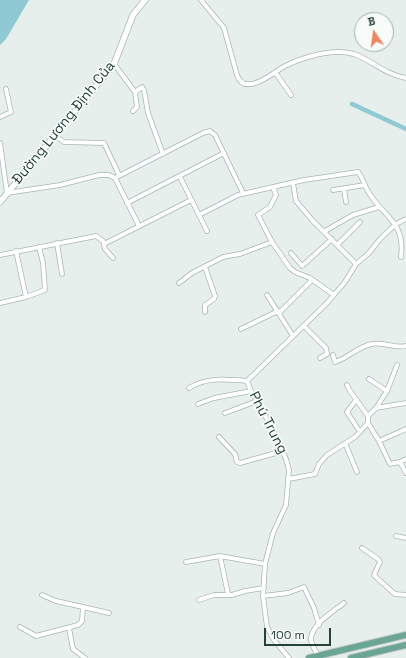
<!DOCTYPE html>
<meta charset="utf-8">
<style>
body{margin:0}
#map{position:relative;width:406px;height:658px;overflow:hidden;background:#e6efeb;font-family:"Space Grotesk",sans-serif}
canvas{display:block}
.north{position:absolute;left:354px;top:12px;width:40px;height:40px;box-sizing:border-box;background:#f7fbf9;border:1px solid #a3b1ad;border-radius:50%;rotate:347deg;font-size:11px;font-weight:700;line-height:16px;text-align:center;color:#24423a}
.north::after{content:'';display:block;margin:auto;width:14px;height:18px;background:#f4845f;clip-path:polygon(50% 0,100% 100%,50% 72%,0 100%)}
.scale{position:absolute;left:264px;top:628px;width:67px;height:18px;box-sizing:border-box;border:2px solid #24423a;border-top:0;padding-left:5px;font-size:12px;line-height:14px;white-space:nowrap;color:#24423a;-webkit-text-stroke:3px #f7fbf9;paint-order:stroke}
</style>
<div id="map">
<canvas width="406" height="658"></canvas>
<div class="north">B</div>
<div class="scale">100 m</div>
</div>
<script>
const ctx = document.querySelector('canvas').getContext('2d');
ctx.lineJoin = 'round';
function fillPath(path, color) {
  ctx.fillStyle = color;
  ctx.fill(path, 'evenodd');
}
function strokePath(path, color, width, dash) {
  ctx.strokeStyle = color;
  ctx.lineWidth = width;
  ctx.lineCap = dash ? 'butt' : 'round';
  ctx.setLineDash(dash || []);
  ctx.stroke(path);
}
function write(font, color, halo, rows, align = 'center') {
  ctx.font = font + ' "Space Grotesk",sans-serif';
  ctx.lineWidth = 3.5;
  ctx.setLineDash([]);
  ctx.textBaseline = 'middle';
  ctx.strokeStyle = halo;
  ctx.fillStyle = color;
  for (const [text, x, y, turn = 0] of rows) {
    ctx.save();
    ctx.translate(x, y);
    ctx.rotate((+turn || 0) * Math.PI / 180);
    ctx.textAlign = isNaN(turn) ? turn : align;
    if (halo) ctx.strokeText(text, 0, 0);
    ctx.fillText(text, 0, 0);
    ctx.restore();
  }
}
fillPath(new Path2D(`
 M0 0H29L6 39 0 45Z`), '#8ec9d4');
strokePath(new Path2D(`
 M352 104 406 129`), '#8ec9d4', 4.5);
const street = new Path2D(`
 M201 0 224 28 237 75C245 98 274 72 285 66 293 62 301 59 308 57 322 53 340 50 354 54 373 61 384 74 406 78
 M114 64 135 92 137 107 133 111
 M275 72 291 95
 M135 92 142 87 144 90 148 113 163 154
 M0 117 11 112 6 89
 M55 136 64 142 104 143 119 175
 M0 143 7 193 60 185 99 175H109L115 178 139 226
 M180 177 207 231
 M115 178 203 133 210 131 215 135 243 193
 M293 183 296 201 313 221 356 264
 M273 187 304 180 358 172C364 179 365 189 371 196 388 220 405 224 401 257
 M344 189 346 202
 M333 190 365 185
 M127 203 224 153
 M199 215 238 195 273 187 276 195 270 207 258 215 272 242
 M325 231 353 215 379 207
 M57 243 62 274
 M104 244 191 200
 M337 245 360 222
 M16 251 26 297 45 290 43 263 39 247
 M291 253 302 266 332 239
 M0 255 96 236 103 241 105 249 113 258
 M205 267 215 296 214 299 205 305V312
 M179 283 192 273 223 257 240 254 272 242 290 268 295 272 310 278 334 295
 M267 295 293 336
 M0 303 26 297
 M279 313 312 280
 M304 326 326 348 327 354 320 358
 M241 329 278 311
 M333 355 335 362C348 358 359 346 372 344 384 341 394 349 406 346
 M369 379 387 391
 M347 385 350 391 368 416
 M189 388C206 377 227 379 247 381
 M356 400 347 412 360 432
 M198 404 214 398 251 391
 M376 408 387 391 397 365
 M225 413 257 401
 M368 423 379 441 406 429
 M219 437 235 454 237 462 240 463 283 451
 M379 441 390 464 400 462 406 473
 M345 443 357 472
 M400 462 406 459
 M289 479 315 474 319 464 327 455 355 437 368 423V416L376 408 406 403
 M396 536 406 538
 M362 548 378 559 380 562 374 575 377 578 395 594 406 595
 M220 556 228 594
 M186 562 220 556 265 564
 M42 595 56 601 83 607
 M263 596 288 593 304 587 314 608 319 625
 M199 600 214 595H232L245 591 264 588
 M20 627 36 636 78 625 82 621 83 607 109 613
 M69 628 73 649 85 658
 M318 656C316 651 310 643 311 638 313 623 333 612 344 603
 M289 658 274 640 267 627 263 596 265 564 273 533 286 505 289 470 286 459 271 426 251 391 247 381 328 302 345 282 356 264 369 253 381 238 396 224 406 219`);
const secondary = new Path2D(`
 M0 202 114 64 133 15 145 0`);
const primary = new Path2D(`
 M309 658 406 635
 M351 658 406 645`);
strokePath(street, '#a8b8b2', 5.5);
strokePath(secondary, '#a4bbb3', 7);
strokePath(primary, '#c2cac8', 8);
strokePath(street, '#fff', 4);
strokePath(secondary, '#fff', 5.5);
strokePath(primary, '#6aa596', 6);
write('14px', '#24423a', '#f7fbf9', [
 ["Đường Lương Định Của",64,123,-51],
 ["Phú Trung",268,423,63]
]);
</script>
